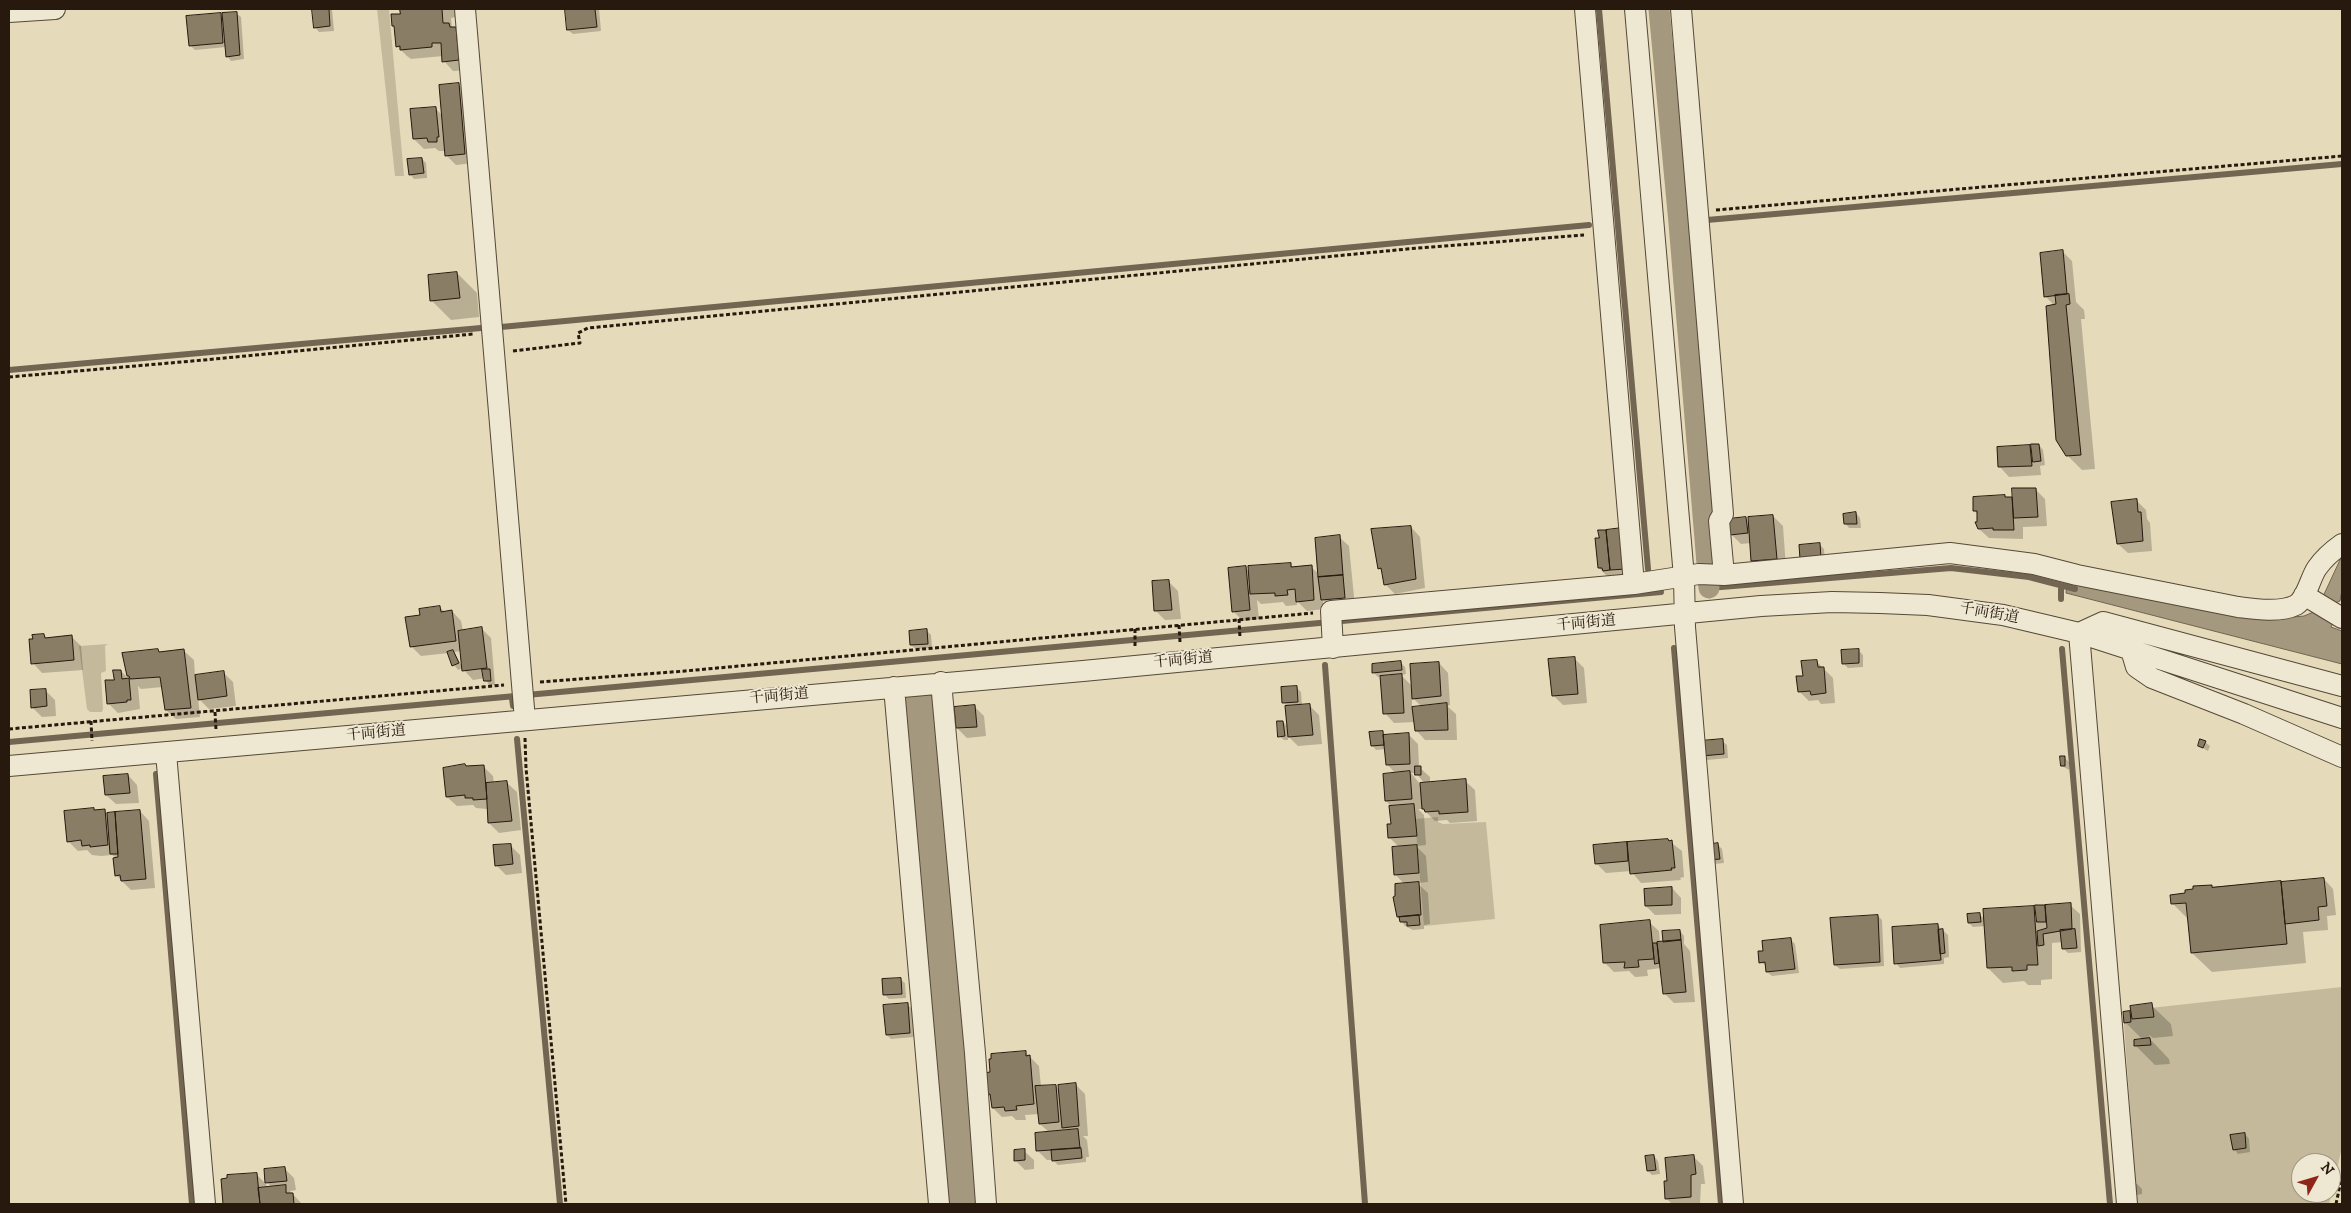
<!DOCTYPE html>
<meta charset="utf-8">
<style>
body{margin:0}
#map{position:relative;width:2351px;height:1213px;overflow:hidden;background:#e5dab9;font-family:"IM FELL DW Pica",serif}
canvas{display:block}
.frame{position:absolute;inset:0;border:10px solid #27190d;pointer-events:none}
.north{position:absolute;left:2291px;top:1153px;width:50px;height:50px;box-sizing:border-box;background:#eee7d2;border:1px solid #9e9583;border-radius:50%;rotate:51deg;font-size:14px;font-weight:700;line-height:20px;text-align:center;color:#27190d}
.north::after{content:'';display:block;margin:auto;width:18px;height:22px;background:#8f2418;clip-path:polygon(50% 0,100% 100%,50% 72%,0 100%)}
</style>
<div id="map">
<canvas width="2351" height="1213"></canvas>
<div class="frame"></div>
<div class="north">N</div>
</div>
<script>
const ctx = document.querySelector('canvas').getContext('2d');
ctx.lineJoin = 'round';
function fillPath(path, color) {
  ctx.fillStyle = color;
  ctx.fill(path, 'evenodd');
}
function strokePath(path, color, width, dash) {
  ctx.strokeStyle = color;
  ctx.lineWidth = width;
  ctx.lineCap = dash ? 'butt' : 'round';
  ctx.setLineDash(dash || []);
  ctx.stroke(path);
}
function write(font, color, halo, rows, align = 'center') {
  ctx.font = font + ' "IM FELL DW Pica","Noto Serif JP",serif';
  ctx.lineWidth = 4;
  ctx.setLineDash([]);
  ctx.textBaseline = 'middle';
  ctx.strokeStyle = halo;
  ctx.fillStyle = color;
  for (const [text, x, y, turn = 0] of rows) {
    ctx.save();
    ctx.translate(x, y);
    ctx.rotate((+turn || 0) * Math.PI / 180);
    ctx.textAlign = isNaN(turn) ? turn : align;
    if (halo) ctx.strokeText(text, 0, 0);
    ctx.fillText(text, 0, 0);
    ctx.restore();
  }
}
fillPath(new Path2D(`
 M377 9H389L404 176H395Z
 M108 644 105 646 106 671 101 673 103 709 102 712H90L87 709 79 646Z
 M1438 817V822L1443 824 1486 822 1495 919 1424 926 1415 819Z
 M2342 987V1147L2329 1204H2137L2123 1011ZM2301 1163H2331V1193H2301Z`), '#c5b99c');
const water = new Path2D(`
 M2342 556V590L2340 601 2332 604 2333 623 2331 627 2342 631V664L2066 593 2067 581 2198 609 2273 619 2304 616 2316 611Z`);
fillPath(water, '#a4987f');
strokePath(water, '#726551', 1);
fillPath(new Path2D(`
 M313 9H332L334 31 319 32 315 27Z
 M401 9H461L462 16 451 18 452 28H456L465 38 468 70 453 71 444 61 443 56 411 59 407 56 397 46 396 28 393 25 401 15Z
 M566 9H599L601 31 573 34 568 30Z
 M236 13 241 17 244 59 231 61 227 56 226 47 195 50 190 45 220 15 224 18Z
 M458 84 468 94 474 163 456 165 446 155V151H439L435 148 424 149 414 139 435 108 443 116Z
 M422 159 426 163 427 178 414 179 410 174Z
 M2063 252 2072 261 2076 302 2084 310 2085 319H2081L2095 469 2082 470 2067 455 2055 306 2045 296Z
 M457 273 477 293 479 317 451 320 431 300Z
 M2039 445 2043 450 2045 465 2040 466 2041 475 2009 477 2000 467 2030 446 2033 450Z
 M2035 489 2045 499 2047 526 2023 527V539L1989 538 1979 529V515L1974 511 2005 496 2007 499 2014 498Z
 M2136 500 2146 510 2147 519 2150 523 2152 551 2128 553 2118 544Z
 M1856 513 1860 518 1861 528H1849L1845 523Z
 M1773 516 1783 526 1786 568 1762 570 1753 560 1751 543 1741 544 1731 534 1746 519 1749 522Z
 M1411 527 1420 537 1425 588 1395 594 1385 584 1383 573 1379 568Z
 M1339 537 1349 546 1355 607 1332 609 1323 600 1324 609 1307 611 1296 600 1297 605 1286 606 1283 602 1261 604 1257 600 1259 619 1243 621 1233 611 1245 568 1250 572 1290 564 1294 568 1311 567 1320 575Z
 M1600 539 1635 578 1608 577 1599 568Z
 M1819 544 1824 549 1825 562 1801 558Z
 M1168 581 1178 591 1181 619 1165 620 1156 611Z
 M439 607 445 612 452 611 461 621 463 631 482 629 491 638 495 685H489L485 678 473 680 464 670 461 651 454 652 463 668 458 670 454 665 449 653 421 656 412 647 421 616Z
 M927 631 931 635 932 648 916 649 911 645Z
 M44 635 47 639 71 636 81 646 83 670 42 673 33 663Z
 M1858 650 1863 655V667L1848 668 1843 663Z
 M184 651 194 660 195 676 224 673 233 682 236 706 209 709 198 698 200 717 176 719 166 710 163 687 141 689 138 686 140 709 118 713 108 703 121 671 129 679 123 654Z
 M1574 658 1584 668 1587 703 1563 705 1553 695Z
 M1816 661 1833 678 1835 703 1821 704 1818 700 1809 701 1799 691 1804 677Z
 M1401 663 1405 667 1406 674 1401 675 1412 686 1439 663 1448 673 1450 705 1447 706 1456 714 1457 740H1425L1416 730 1415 722 1394 723 1385 713 1382 676 1378 677 1373 672ZM1412 697 1422 707 1412 708Z
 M1296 687 1301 692 1302 706 1309 705 1319 715 1322 744 1298 746 1288 736V740H1284L1279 736 1283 722 1288 727V707L1283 702Z
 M45 690 55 700 56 716 42 717 32 707Z
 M974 706 984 716 986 736 967 738 957 728 956 708Z
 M1382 733 1386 736 1408 734 1418 744 1419 767 1430 777V784L1465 781 1475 790 1477 821 1450 823 1447 820 1435 821 1423 809H1418L1424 815 1426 845 1416 846 1426 856 1428 882 1417 883 1428 893 1430 924 1424 925V929L1413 930 1405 926 1398 916 1405 885 1395 874 1399 847 1389 837 1392 825V807L1386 801 1396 774 1387 764 1386 749 1376 750 1372 745ZM1411 773H1416L1425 784H1420Z
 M1722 741 1727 745 1728 758 1707 760 1702 755Z
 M2205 742 2210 746 2208 751 2199 746Z
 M2064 757 2069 762V770L2062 766Z
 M483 766 493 776 494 784 507 783 517 792 521 830 499 833 489 823 487 809 476 808 473 805 457 806 447 797 467 767Z
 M128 775 137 785 139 803 116 804 106 795Z
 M94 809 96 811 104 810 108 814 140 811 149 821 155 888 131 890 116 875 115 857 112 855 101 856 92 855 87 850 78 851 68 841Z
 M1668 840 1682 851 1684 877 1680 878 1681 880 1641 883 1631 871 1606 873 1596 863 1595 846Z
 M510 845 520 855 522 873 506 875 496 865Z
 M1718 845 1722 849 1724 863 1714 864 1709 846Z
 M2324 879 2333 889 2336 915 2327 916 2328 930 2303 932 2306 963 2212 972 2192 953 2189 920 2173 904 2186 894 2211 886 2213 888Z
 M1672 888 1681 898V914L1655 915 1646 906Z
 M2070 905 2080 914 2081 952 2068 953 2063 948V942L2052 943V979L2041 980V985H2028L2024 981 2003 983 1988 968 1985 926 1973 927 1969 923 1980 915 1985 919 2034 907 2037 911 2045 906Z
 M1878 916 1882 920 1884 966 1840 969 1835 965Z
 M1649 922 1659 931 1660 943 1680 931 1684 936V944L1690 951 1695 1002 1674 1003 1664 993 1661 968 1647 970 1648 976 1635 977 1629 971 1614 972 1604 962Z
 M1937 925 1948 935 1949 957 1944 958V964L1900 968 1896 963Z
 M1790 939 1795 944 1799 973 1772 976 1767 972V966L1760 962 1764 952Z
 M900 979 905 983 906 998 889 999 884 994Z
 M907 1004 912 1009 914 1037 891 1039 887 1035Z
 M2151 1005 2171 1024 2173 1036 2153 1038 2149 1035 2150 1039 2169 1059 2170 1064 2155 1065 2136 1046 2143 1040 2125 1022 2129 1012 2133 1015Z
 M1026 1053 1039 1066 1041 1087 1056 1086 1059 1090 1075 1084 1085 1094 1088 1136H1083L1087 1140 1089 1157H1086V1162L1058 1165 1053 1160H1047L1038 1151 1050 1133 1040 1124 1039 1114 1025 1115 1026 1120H1016L1012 1116 1002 1117 993 1108 992 1099 988 1094 991 1073Z
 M2245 1134 2249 1139 2250 1152 2238 1154 2234 1149Z
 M1024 1151 1034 1160V1169L1025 1170 1015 1160Z
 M1654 1156 1658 1161 1660 1174 1652 1175 1648 1171Z
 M1693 1156 1703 1166 1705 1184H1701L1700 1204H1672L1666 1198 1668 1182Z
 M285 1169 294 1178 296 1190 290 1191 302 1204H224L222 1180 256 1174 266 1184 267 1188H272L267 1182Z
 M2137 1184 2142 1189V1194L2137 1195 2132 1190V1185Z`), '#0003');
strokePath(new Path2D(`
 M1599 9 1648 569
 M1707 220 2342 164
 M1679 223 1687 222
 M501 327 1589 225
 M9 370 481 328
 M2061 586V599
 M1709 588 1951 568 2029 577 2075 589
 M1674 648 1721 1204
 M2062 649 2110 1204
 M1325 665 1365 1204
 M512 698 513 706
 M517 739 560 1204
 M9 742 1661 592
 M156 774 192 1204`), '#726551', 6);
strokePath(new Path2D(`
 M1659 9 1679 223 1709 588`), '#a4987f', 21);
strokePath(new Path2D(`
 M918 704 961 1204`), '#a4987f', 36);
const building = new Path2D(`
 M312 9H329L330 26 314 28Z
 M400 9H442L443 23H449L450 27H456L459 60 442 62 441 43H432V47L400 50V46L396 47 394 26H392L391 14H400Z
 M565 9H595L597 27 567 30Z
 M237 12 240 55 226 57 222 13Z
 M221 13 223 43 189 46 186 16Z
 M459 83 465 154 445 156 439 85Z
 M436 107 439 137H437V142H428L427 138 413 139 410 109Z
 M422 158 424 173 409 175 407 159Z
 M2063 250 2067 294 2044 297 2040 253Z
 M457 272 460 298 430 301 428 275Z
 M2069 294 2070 304 2066 305 2081 455 2066 456 2056 440 2046 306 2056 304 2055 295Z
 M2031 444H2039L2041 461 2033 462Z
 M2030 445 2032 466 1998 467 1997 447Z
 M2012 488H2036L2038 517 2014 518Z
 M2005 495V497H2012L2014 530H1993V528L1978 529 1975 522H1977V511H1973V497Z
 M2137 499 2138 512H2141L2143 541 2117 544 2111 502Z
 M1856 512 1857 524H1844L1843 514Z
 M1773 515 1777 559 1751 561 1748 517Z
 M1746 517 1748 533 1730 535 1728 519Z
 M1411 526 1416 579 1384 585 1381 568 1378 569 1371 529Z
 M1622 528 1626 569 1610 570 1606 530Z
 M1598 530H1606L1610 570 1603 571 1602 568H1598L1595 538H1599Z
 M1340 535 1343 575 1318 577 1315 538Z
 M1820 543 1821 558 1800 559 1799 545Z
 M1291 563V567L1312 565 1314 600 1296 602 1295 589 1287 590 1288 595 1275 596V593L1250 594 1248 566Z
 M1246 566 1250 610 1232 612 1228 568Z
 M1343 575 1345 598 1321 600 1318 577Z
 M1169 580 1172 610 1154 611 1152 581Z
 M440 606 441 612 452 610 456 641 410 647 405 617 420 615 419 609Z
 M482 627 487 668 462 671 458 631Z
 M927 629 928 644 910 645 909 631Z
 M44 634 45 638 72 635 74 660 31 664 29 639H33L32 635Z
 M158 649 159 652 184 649 191 708 165 710 160 677 130 679 129 676H127L122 653Z
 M1859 649V663L1842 664 1841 650Z
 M453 650 459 663 452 666 447 652Z
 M1575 657 1578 694 1552 696 1548 659Z
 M1817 660 1818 667H1824L1826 693 1811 695 1810 691 1798 692 1796 676H1803L1801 661Z
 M1401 661 1402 670 1372 673V664Z
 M1439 662 1441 696 1412 699 1410 664Z
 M482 669H490L491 681H484Z
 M113 670H121L122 679 129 678 131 700H127V702L107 704 105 680H114Z
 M224 671 227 696 198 700 195 675Z
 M1402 674 1404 713 1383 714 1380 676Z
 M1297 686 1298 702 1282 703 1281 687Z
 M46 689 47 706 31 708 30 690Z
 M1447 703 1448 730 1415 731 1412 707Z
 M1310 704 1313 735 1288 737 1285 706Z
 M975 705 977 727 956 728 954 707Z
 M1277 721H1283L1285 736 1278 737Z
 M1383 731 1384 745 1371 746 1369 732Z
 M1409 733 1410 764 1386 765 1383 735Z
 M1723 739 1724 754 1701 756 1700 741Z
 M2200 739 2206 741 2203 748 2198 746Z
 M2060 756H2065V766H2061Z
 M465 764 466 766 484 765 487 799 473 800V798H465V795L446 797 443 768Z
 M1415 766H1421V775H1415Z
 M1410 771 1412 799 1385 801 1383 774Z
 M128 774 130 793 105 795 103 776Z
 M1466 779 1468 812 1439 814V811L1425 812 1424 809H1422L1420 783Z
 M507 781 512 821 488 823 486 783Z
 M1414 804 1417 836 1388 838 1387 824H1391L1389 806Z
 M94 808V810L105 809 108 845 90 847V845L82 846 81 840 67 842 64 811Z
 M140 810 146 879 121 881 120 875 115 876 113 858 118 857 115 812Z
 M115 812 118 854H110L107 813Z
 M1668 839 1669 841 1672 840 1675 868H1671L1672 870 1630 874 1627 842Z
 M1627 842 1628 861 1595 864 1593 845Z
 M1718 843 1720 859 1709 860 1707 845Z
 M511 844 513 864 495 866 493 845Z
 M1417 845 1419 873 1394 875 1392 847Z
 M2324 878 2327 906 2318 907 2319 920 2285 924 2281 882Z
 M2281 881 2287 944 2191 953 2186 903 2171 904 2170 895 2185 893V890L2193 889V886L2212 885V887Z
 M1419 882 1421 915 1397 917 1393 897 1395 896V884Z
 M1672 887V905L1645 906 1644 889Z
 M2071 903 2072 929 2043 934 2044 945 2038 946 2037 931 2047 928 2045 905Z
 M2035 905H2045L2046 922H2037Z
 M2034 906 2038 965H2027V970L2012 971V967L1987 968 1983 909Z
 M1980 913 1981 922 1968 923 1967 914Z
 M1419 915 1420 925 1407 926V922H1400L1399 917Z
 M1878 915 1880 962 1834 965 1830 918Z
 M1650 920 1654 959 1638 960 1639 967 1624 968 1625 962 1603 963 1600 925Z
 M1938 924 1941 960 1894 964 1892 927Z
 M1943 929 1945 953 1940 954 1938 930Z
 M2075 929 2077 948 2062 949 2060 930Z
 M1680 930 1681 940 1663 942 1662 931Z
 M1791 938 1795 969 1766 972 1765 962 1759 963 1758 951H1763L1762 941Z
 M1681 940 1686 992 1663 994 1657 942Z
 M1653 943H1657L1659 963 1655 964Z
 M901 978 902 994 883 995 882 979Z
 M908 1003 910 1033 886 1035 883 1005Z
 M2152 1003 2154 1017 2132 1019 2130 1006Z
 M2130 1011 2131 1022 2124 1023 2123 1012Z
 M2150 1038 2151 1045 2134 1046V1040Z
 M1026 1051V1056L1030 1055 1034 1104 1016 1106 1017 1110 1005 1111 1004 1107 992 1108 990 1094 986 1095 984 1073 990 1072 989 1059H991V1054Z
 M1076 1083 1079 1126 1062 1128 1058 1085Z
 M1056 1085 1059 1122 1039 1124 1035 1086Z
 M1078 1129 1080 1148 1036 1151 1035 1133Z
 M2245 1133 2246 1148 2233 1150 2230 1135Z
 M1081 1148 1082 1158 1052 1161 1051 1150Z
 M1025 1149V1160L1014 1161V1150Z
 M1654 1155 1656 1170 1647 1171 1645 1156Z
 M1694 1155 1696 1174 1691 1175V1197L1665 1199 1664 1181H1667L1665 1158Z
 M285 1167 287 1181 265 1183 264 1169Z
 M257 1173 260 1204H223L221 1179 227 1178V1175Z
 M286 1185V1193H293L294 1204H260L258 1188Z`);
fillPath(building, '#8a7d66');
strokePath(building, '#27190d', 1);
const minor = new Path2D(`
 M465 9 525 720
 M1585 9 1634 584
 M1635 9 1684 577 1685 627 1733 1204
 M9 12 55 9
 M1724 575 1950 553 2034 564 2077 575 2238 607C2254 609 2280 613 2296 605 2307 598 2310 578 2317 568 2324 558 2332 551 2342 544
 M2304 595 2342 618
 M1333 648 1331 611 1634 584 1699 574 1724 575 1719 521 1723 514 1681 9
 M2131 650 2136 667 2152 678 2244 714 2342 757
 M941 682 975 1053 986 1204
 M894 687 939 1204
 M166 753 205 1204
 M9 766 1083 671 1761 606 1832 602 1880 603 1928 605 2003 615 2079 633 2342 718
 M2127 1204 2079 633 2103 622 2342 686`);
strokePath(minor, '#564938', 22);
strokePath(new Path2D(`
 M1716 210 2342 156
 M513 351 580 343 578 333 588 328 1407 249 1584 235
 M9 377 204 360 473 334
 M1239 619 1240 638
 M1179 625 1180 642
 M1135 629V648
 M540 682 685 671 1313 613
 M215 712 216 730
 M91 721 92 741
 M9 729 504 685
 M525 738 526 768 566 1204
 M2336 1204 2342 1176`), '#27190d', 3, [4, 2.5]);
strokePath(minor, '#eee7d2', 20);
write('15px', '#27190d', '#eee7d2', [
 ["千両街道",1989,614,10],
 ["千両街道",1586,624,-5],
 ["千両街道",1183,661,-5],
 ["千両街道",779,697,-5],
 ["千両街道",376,734,-5]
]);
</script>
